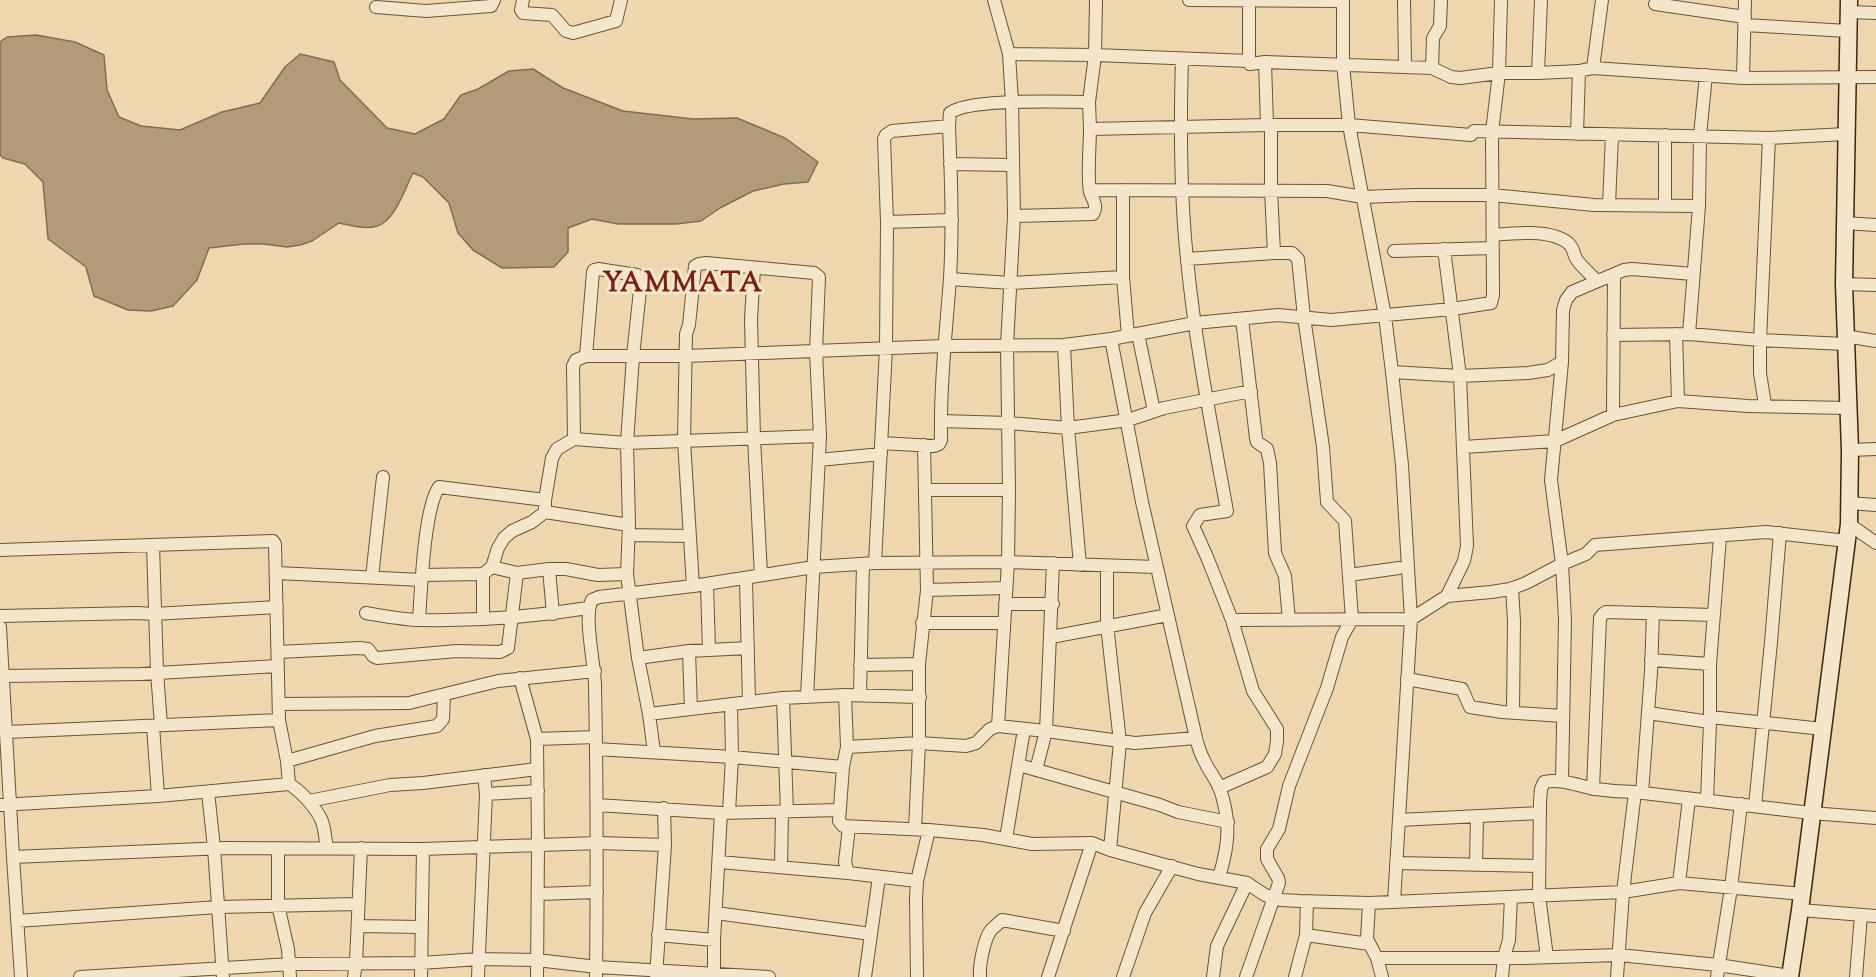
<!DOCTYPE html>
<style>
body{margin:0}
canvas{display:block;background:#eed7af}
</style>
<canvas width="1876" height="977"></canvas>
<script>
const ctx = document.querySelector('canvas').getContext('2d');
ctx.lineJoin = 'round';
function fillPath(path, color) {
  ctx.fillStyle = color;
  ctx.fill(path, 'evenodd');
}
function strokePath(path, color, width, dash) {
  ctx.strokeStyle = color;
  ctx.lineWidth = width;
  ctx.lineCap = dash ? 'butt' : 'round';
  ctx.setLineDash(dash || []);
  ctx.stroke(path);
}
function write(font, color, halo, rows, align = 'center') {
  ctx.font = font + ' "Sorts Mill Goudy",serif';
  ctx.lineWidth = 6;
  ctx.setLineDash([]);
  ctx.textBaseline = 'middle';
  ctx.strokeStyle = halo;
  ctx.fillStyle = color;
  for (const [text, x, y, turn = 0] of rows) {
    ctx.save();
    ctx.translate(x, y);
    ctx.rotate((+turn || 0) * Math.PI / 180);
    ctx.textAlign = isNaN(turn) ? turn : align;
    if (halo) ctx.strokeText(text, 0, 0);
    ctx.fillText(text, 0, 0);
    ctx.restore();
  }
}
const water = new Path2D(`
 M36 35 75 42 104 55 107 90 119 117 141 126 180 130 222 112 260 103 285 67 300 54 334 62 340 80 387 128 415 134 444 119 461 95 478 89 509 71 533 69 563 88 623 111 693 119 737 118 785 138 818 162 808 182 784 184 753 191 720 208 701 221 676 224H618L592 219 568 228V252L554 267 502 268 473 250 458 233 449 203 423 177 413 173C405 188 395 221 377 226 365 230 351 225 339 223L312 241 300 245 287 247 264 244H244L209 248 197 280 173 306 151 311 128 310 94 296 86 267 48 239 43 182 25 164 3 158 0 155V42L7 37Z`);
fillPath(water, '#b19c79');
strokePath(water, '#816e4f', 1.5);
const street = new Path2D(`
 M523 0 521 10 523 13 552 15 566 31 573 33 616 21 621 0
 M994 0 1009 54
 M1189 0 1343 1
 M1343 0V64L1349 125 1385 316 1392 372 1402 465 1411 619 1394 902
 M1404 0 1405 66
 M1655 4 1745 17
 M376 7 426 11 491 6 494 0
 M1849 12 1876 13
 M1745 25 1848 31
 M1182 59C1180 126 1180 193 1187 259 1195 343 1212 428 1227 511L1200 515 1193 526 1207 557 1232 620 1253 691 1277 729V741L1275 754 1267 767 1219 788
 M1249 61V0
 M1265 62 1267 125
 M1432 68 1433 38 1440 26 1441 0
 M1593 68 1602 0
 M1538 73 1541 0
 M1743 78 1745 0
 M1089 102 1095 55 1096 0
 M1577 134 1579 71
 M1665 135V205
 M950 164 1012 165
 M1090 190 1327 191 1363 197 1414 195H1492L1594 205 1699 206
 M1123 190V277L1128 336
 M1609 205 1612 135
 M1014 216 1093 214C1098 206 1093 200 1090 192 1087 179 1090 144 1090 129L1267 125H1349L1471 135 1474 131 1769 138 1846 134
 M887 222 952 220
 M1844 223 1876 225
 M1493 235C1513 233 1551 229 1568 243 1574 247 1573 255 1577 260 1582 267 1590 274 1597 281
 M1444 249 1460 376 1467 546 1464 561 1447 596
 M1394 251 1492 248
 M1187 259 1274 253
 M754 269 751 319 754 438 761 575
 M950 279 1011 283 1123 277
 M1844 284 1876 285
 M1242 319 1256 438 1257 442 1267 449 1270 463 1275 553 1285 576 1289 620
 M1138 334 1154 411
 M1676 334 1678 401
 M1689 334 1699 206 1700 135 1706 75
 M1613 335 1689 334 1760 340 1845 344
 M1845 336 1876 341
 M1111 339 1142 502 1196 738C1198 746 1200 753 1204 760 1208 770 1216 779 1220 789 1231 822 1229 845 1219 877
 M1064 345 1068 428 1080 565
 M586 356 593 272 594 270 598 269 637 275 641 281 633 356 627 443 629 525 627 574 638 658 649 714 654 752
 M1392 372 1460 376 1528 373 1548 370 1562 362
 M1765 405 1760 373V340L1769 138
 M1613 415 1614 275
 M941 421 1009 423 1068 428 1128 420 1164 408 1251 391
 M574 439 573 366 576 360 586 356H686L943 346 1064 345 1111 339 1195 323 1278 315 1331 320 1452 309 1491 303 1493 295 1492 132 1499 73 1501 0
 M881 443 934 446 939 444 941 440C940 386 946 332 950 278 953 227 951 177 949 126L950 113C968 98 1062 102 1089 102L1090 129
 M1464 447 1555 441 1613 415 1678 401 1748 406 1848 408
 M1850 450 1876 449
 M819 460 881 454
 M925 490H1009
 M1849 503 1876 505
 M545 512V500L552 458 557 449 574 439 627 443 820 436
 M1849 524 1876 543
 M629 535 690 536
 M153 545 157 672 161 725
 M0 550 273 541 275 544 279 720 287 761 289 784
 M875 563 886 348 887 222 884 139 886 135 892 131 949 126
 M1107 566V625L1120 742 1110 850
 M492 567 498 548 504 538 512 531 532 522 545 512 629 525
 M549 569 553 614
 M277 573 422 580
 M483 574V619
 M422 575 483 574 492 567 517 573 549 569H566L598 575 627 574
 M1349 575 1399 568
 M372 577 383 477
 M746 579 749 702
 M707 584 709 650
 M693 586 684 441 686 334 689 325 695 266 699 264 706 263 814 273 819 277 816 352 820 436 807 697
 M1512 588 1514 621 1513 711
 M927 590 1006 588
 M1005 604H1053
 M366 613C384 616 403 620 422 620 478 621 533 617 588 608
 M0 616 137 613 154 614 277 607
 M419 620C421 591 424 508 439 487L545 500
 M1232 620 1411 619 1447 596 1491 592 1510 589 1526 583 1562 564 1586 554 1595 545 1766 532 1847 541
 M922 623H1004
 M0 627 13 857 225 848 423 849 598 843 665 845 664 808
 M1051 637 1168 615
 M689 651 691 709
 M278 652 360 648 368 649 373 656 377 658 457 651 500 652 508 648 517 573
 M638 658 689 651 748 648
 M1651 660 1710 664
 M860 665 919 664
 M4 676 141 674 277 666
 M520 678 537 739 538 847 537 977
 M1407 679 1462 689 1470 707 1502 712 1563 716
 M860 694 863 564
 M845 695 847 747 843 767 839 821 843 826 929 830 983 835 1032 844 1092 843 1110 850 1198 874 1247 883 1265 895 1281 900 1300 901 1369 903 1623 892 1679 883 1803 894
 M783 698 787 812
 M279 704 409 703 498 681 595 671
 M1648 713 1710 722
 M649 714 783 698 845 695 920 697
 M1710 717 1823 729
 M153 726 158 796
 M998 726 1008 562 1009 490 1007 345 1014 216 1012 102 1009 54 1095 55 1249 61 1250 64 1265 62 1432 68 1451 77 1460 78 1499 73H1538L1579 71 1593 68 1743 78 1876 77
 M7 732 279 720
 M537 739 596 737
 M847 747 919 743 966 746 976 743 990 729 998 726 1046 731 1135 743 1196 738
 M596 749 732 757 843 767
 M287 761 375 736 437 726 443 719 444 695
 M1019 765 1160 805 1178 812 1228 822
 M1036 770 1046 731 1053 563
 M1562 781 1565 620 1562 564 1551 480 1562 362 1563 310 1566 300 1572 292 1624 270 1632 269 1693 274
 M1593 789 1600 618 1603 614 1606 612 1714 615
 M208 792 214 848 223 977
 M1642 793 1651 672 1653 613
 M486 794 538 791
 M1707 800 1710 722V664L1720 537
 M309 801 390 785 423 783 537 769
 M0 805 158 796 289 784C301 791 315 807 321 819 325 827 325 839 327 848
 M597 805 721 813 839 810
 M1755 806 1771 642 1780 533
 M729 812 732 757 731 704
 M1399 820 1540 813
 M915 829 919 743V664L927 590 924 445
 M1006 839 1024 729
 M278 849V905L288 949 290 977
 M13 857 21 977
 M719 862 848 873 917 881
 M1396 863 1539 866
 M1476 865 1477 816
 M781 867 782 812
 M848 873 845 862 849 827
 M1679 883 1689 799
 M538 894 597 892
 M1369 903 1367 939 1377 958 1382 977
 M1800 910 1876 916
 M716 913 871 934
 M17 921 218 907 358 904
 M358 926 421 927
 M658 935 714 940
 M1306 935 1369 944
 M1547 957 1539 896 1540 802 1541 789 1544 782C1561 778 1578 786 1596 789 1609 791 1622 792 1635 792L1811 813 1876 818
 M1377 958H1523L1619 955 1718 965 1790 976
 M656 976 665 845
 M80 977 290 964 421 963 479 959 537 960 597 967 769 977
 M354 977 356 962 361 848
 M421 977 423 849
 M478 977 486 794 484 775
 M596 977C597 880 597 783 595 686 595 665 583 616 592 600L599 597 693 586 814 567 875 563 1008 562 1157 567
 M714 977V940L721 813
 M865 977 879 877
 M917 977 916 899 917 881 929 830
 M980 977C979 966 984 939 991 930 994 927 998 924 1002 920L1064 931
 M1048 977 1092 843
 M1123 977 1145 913 1172 866
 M1213 977 1217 946 1247 883
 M1246 977 1279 883 1278 878 1267 859V849L1279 829 1289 786 1327 688 1342 637 1352 619 1345 521 1327 502 1323 447 1304 317 1298 259 1292 253H1274L1271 190V125
 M1295 977 1306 935 1307 901
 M1502 977 1504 957 1509 940 1511 897
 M1617 977 1623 892 1635 792
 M1717 977 1731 888 1741 804
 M1856 977 1861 915`);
const secondary = new Path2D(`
 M1790 977 1800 910 1849 524 1850 450 1844 284 1849 0`);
strokePath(street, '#675438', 14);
strokePath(secondary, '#3a2811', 19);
strokePath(street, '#f4e5cb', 12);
strokePath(secondary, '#f4e5cb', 16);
ctx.letterSpacing = '1.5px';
write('bold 28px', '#7a1f14', '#f4e5cb', [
 ["YAMMATA",683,286]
]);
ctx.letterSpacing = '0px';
</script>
